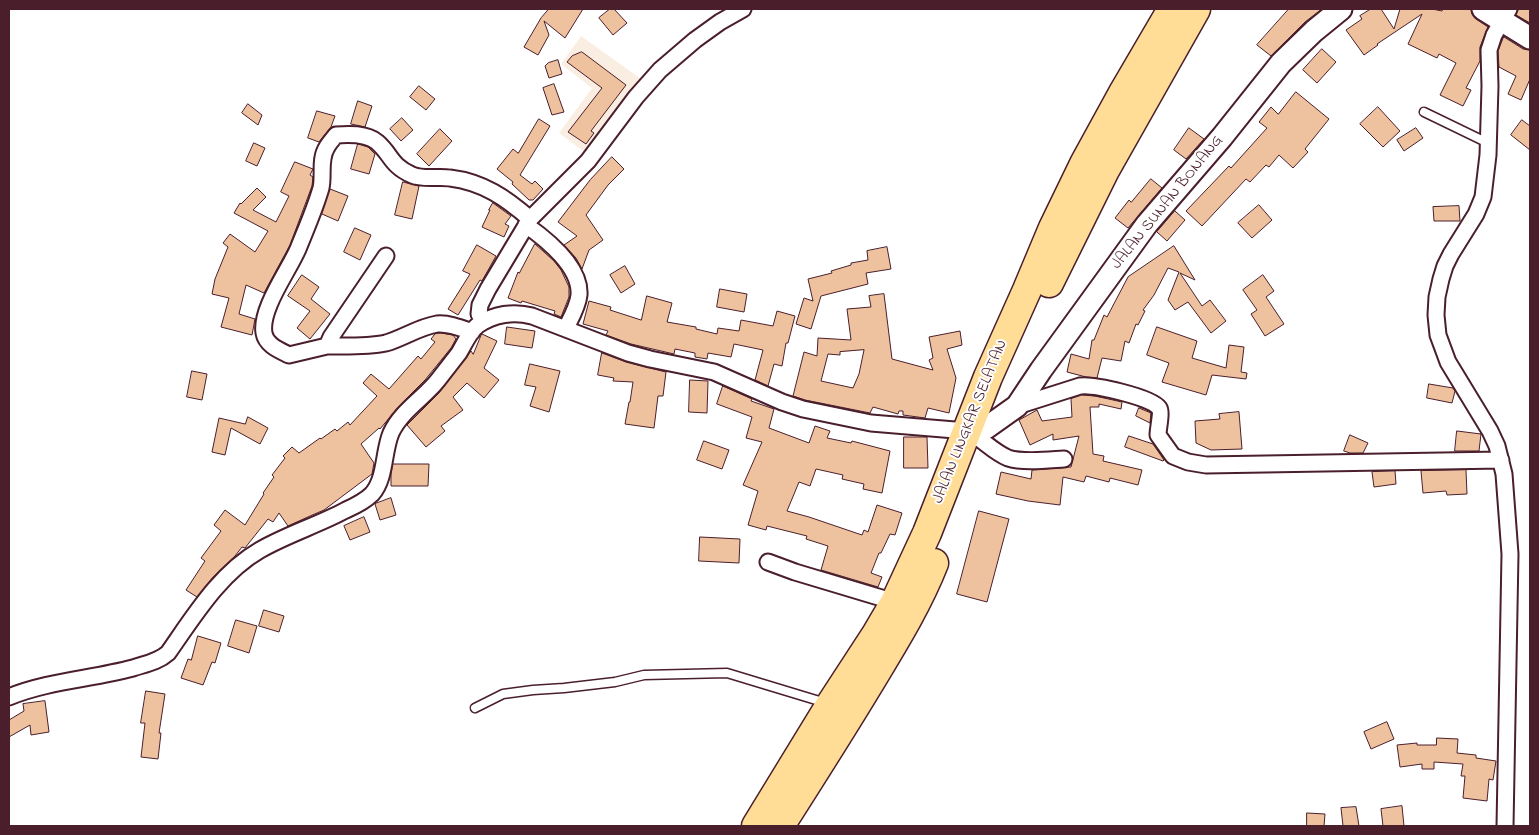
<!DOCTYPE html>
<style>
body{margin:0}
#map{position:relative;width:1539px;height:835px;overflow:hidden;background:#fff;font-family:"Indie Flower",sans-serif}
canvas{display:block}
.frame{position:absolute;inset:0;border:10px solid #4a1f2b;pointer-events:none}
</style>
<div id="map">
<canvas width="1539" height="835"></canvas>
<div class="frame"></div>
</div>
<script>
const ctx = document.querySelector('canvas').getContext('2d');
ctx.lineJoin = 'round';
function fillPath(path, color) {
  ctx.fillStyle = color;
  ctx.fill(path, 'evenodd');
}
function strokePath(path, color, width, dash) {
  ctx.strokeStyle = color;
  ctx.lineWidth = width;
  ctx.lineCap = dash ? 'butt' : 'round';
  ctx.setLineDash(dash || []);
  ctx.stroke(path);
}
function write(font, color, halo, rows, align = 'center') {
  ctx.font = font + ' "Indie Flower",sans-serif';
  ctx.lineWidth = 4;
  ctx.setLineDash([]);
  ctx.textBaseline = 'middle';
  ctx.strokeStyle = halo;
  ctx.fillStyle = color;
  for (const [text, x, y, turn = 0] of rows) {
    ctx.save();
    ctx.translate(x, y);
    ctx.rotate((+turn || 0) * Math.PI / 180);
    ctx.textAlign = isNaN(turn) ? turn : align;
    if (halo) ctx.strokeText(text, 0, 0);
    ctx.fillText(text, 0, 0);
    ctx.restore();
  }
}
fillPath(new Path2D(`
 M581 36 641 79 587 154 559 133 592 88 561 64Z`), '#faede2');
const building = new Path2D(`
 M549 9H583L565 38 544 21 549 35 538 55 524 47 541 18Z
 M610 9H614L627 23 613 35 599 18Z
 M1289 9H1322L1305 22 1271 56 1257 45Z
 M1371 9H1381L1394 29 1400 9H1432L1442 11 1443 9H1471L1472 14 1476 19 1488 27 1480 47V61L1466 88 1471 90 1463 106 1440 95 1456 63 1439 54 1437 58 1408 44 1422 14 1377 44 1378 45 1364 55 1346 30 1362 19 1360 16Z
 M1519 9H1530V23L1516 15Z
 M1504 37 1523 49 1530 50V79L1521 100 1508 94 1516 76 1499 67 1498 51Z
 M1322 49 1336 62 1317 83 1303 70Z
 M582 52 626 85 591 131 594 133 586 144 568 132 602 88 567 62 572 56Z
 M558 60 562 74 549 78 545 66 548 63Z
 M554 84 564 112 552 115 543 88Z
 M419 86 435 99 426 110 410 97Z
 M1296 92 1329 119 1305 149 1308 152 1293 168 1279 155 1269 167 1266 165 1250 182 1246 179 1202 226 1186 211 1229 166 1231 168 1267 128 1259 122 1271 107 1278 114Z
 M358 101 372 106 365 127 351 124Z
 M248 104 262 115 258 125 242 113Z
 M1378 107 1400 131 1383 147 1360 124Z
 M317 111 335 116 331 127 319 142 308 138Z
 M402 118 413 130 401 141 390 129Z
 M539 119 550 126 520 175 532 184 535 181 543 189 533 200H529L512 184 513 182 497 169 513 149 518 153Z
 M1522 120 1530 126V150L1511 135Z
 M1189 128 1204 139 1186 159 1174 150Z
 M1416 128 1423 138 1404 151 1397 140Z
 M440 129 452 141 429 166 417 154Z
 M254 143 265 148 257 166 246 161Z
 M358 144 368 147 375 154 369 174 351 169Z
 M612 157 624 169 608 185 586 215 603 240 589 250 582 269 576 258 564 245 577 236 558 222 590 180Z
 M295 162 313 169 310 175 313 177 312 186 290 245 264 293 246 285 239 314 255 319 252 335 221 327 229 298 212 294 215 279 228 247 223 243 230 234 255 252 268 231 234 213 240 203 241 204 257 188 266 197 253 210 276 222 289 196 281 192Z
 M1151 179 1162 188 1128 228 1115 218 1129 200 1131 202Z
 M403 182 419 186 412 219 395 215Z
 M330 189 348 196 338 221 322 214Z
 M493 203 511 216 505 224 509 226 504 237 482 227 490 210H489Z
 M1259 205 1272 220 1252 238 1238 223Z
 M1459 206 1460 221H1434L1433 207Z
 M1175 211 1185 220 1167 241 1157 232Z
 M355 228 371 235 360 260 344 252Z
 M535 244 554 261 561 270 569 287V297L561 317 554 314 555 311 522 301 521 303 508 298 518 272 519 273Z
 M477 245 496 256 482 281 480 280 458 315 448 309 470 274 463 271Z
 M1174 246 1195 280 1180 273 1202 306 1210 300 1226 321 1211 333 1188 302 1175 310 1168 300 1179 272 1168 268 1154 295 1143 310 1145 311 1138 325 1136 324 1129 343 1125 341 1121 361 1102 358 1097 378 1086 377 1067 372 1071 354 1089 359 1092 340H1094L1104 315 1107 317 1128 277Z
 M887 247 891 269 866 273 868 284 821 296 811 329 796 324 804 298 813 301 808 279 832 273 831 271 851 265V263L868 260 867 251Z
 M625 266 635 284 621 293 610 275Z
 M302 275 319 287 311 299 330 314 310 339 297 328 310 311 288 296Z
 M1263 275 1274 291 1266 297 1284 324 1265 336 1251 314 1257 310 1243 290Z
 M720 289 747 294 744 312 717 307Z
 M884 294 892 359 933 370 929 360 933 358 929 337 960 331 962 345 947 349 956 378 949 413 928 408 925 418 903 415V411H899L898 414 873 407 870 413 805 400 793 396 804 352 817 356 818 338 851 340 847 309 871 307 869 296ZM864 350 859 374 853 388 821 381 828 354 840 355V352Z
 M647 296 672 303 667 322 696 327V329L717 334 718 328 739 331 741 320 773 326 777 311 795 316 788 343H786L782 366 774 364 768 386 755 380 763 350 734 344 731 357 708 353 707 359 695 357V353L675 349 674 354 631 344 606 335 608 331 583 324 589 301 611 307 610 310 641 320Z
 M507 327 535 331 532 348 505 344Z
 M1157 327 1197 341 1192 358 1226 368 1229 345 1244 347 1241 372 1247 373 1246 379 1212 375 1206 395 1162 382 1169 363 1147 355Z
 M441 333 453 335 456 339 451 348 425 380 400 405 380 429 379 428 361 444 374 463 372 474 324 510 310 516 288 526 279 513 273 522 268 519 245 548 242 547 235 556 213 577 197 597 186 590 205 561 201 558 221 531 214 525 225 510 245 525 264 494 263 493 274 477 272 475 285 458 283 456 292 447 299 453 320 438 321 439 335 429 337 431 348 422 350 425 377 396 363 383 371 374 389 389 418 356 421 359 435 342 431 339 435 334Z
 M482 334 497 341 484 368 499 380 484 398 467 383 453 397 463 410 441 426 445 431 426 447 407 425 439 393 471 351 473 354Z
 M602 353 626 362 666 372 663 396H658L654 428 625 424 629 402H630L633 382 613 381 614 378 598 375Z
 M530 364 560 371 549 412 530 406 536 387 525 385Z
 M192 371 207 374 202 400 187 397Z
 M690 380 708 381 707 413 689 412Z
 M1429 384 1453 388 1455 391 1452 403 1427 398Z
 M723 386 752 399 751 401 774 409 769 428 809 443 815 426 830 431 827 438 851 443 852 441 890 451 882 493 863 489 864 484 842 479 843 475 816 469 810 486 799 482 787 511 809 517 862 535 864 530 868 532 877 505 902 513 895 535 890 534 881 553H879L871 573 882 577 878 587 821 570 828 546 806 539 807 536 767 526 766 530 748 525 758 491 743 485 762 442 746 438 752 417 717 404Z
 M1082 395 1095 396 1122 402 1121 409 1099 404V407H1090L1093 454 1104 456 1103 461 1142 470 1138 485 1110 478 1109 482 1086 476 1084 482 1063 477 1060 505 1028 501 996 494 1001 472 1031 479 1032 470 1071 467 1079 436 1053 440V434L1030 445 1019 420 1037 410 1042 421 1072 417 1071 399Z
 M1139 408 1151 413 1150 423 1136 416Z
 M1239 412 1242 449 1211 450 1196 443 1195 421 1220 419 1219 414Z
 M248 417 268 428 260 444 231 428 225 455 212 452 219 418 245 424Z
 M1457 431 1481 434 1479 451H1455Z
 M1350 435 1368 443 1363 453H1350L1344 451Z
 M1129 436 1153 444 1164 460 1163 461 1125 447Z
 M904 437H927L928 468H904Z
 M704 441 729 450 722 469 697 460Z
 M393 464H429L428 486H391V475Z
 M1466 470 1467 494 1447 495 1446 491 1423 493 1421 471Z
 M1395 471 1396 484 1374 487 1372 472Z
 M391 498 396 515 380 520 375 504Z
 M979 511 1009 519 987 602 957 594Z
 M364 517 370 532 350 540 344 526Z
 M700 537 740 539 739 563 699 561Z
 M264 610 284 616 279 632 259 626Z
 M236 620 257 626 249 653 228 646Z
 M198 636 221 643 215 663 212 662 203 685 181 678 188 659 191 660Z
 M146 691 165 694 159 733H161L158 759 141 757 145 723H141Z
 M45 701 49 732 31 735 30 725 9 737V720L24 711 23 704Z
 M1387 722 1394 739 1371 749 1364 732Z
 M1437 738 1458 739 1457 753 1476 755V758L1496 761 1493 780 1489 779 1487 801 1463 798 1465 776H1461L1463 764 1434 762V769H1422V764L1400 767 1397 745 1417 743V745H1436Z
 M1402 806 1404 826H1383L1381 809Z
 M1356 807 1359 826H1343L1341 808Z
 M1307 813 1325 814 1324 826H1307Z`);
fillPath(building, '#efc29f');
strokePath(building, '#4a1f2b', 1);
const lane = new Path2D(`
 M1424 112 1488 143
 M475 708 503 694 533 690 564 688 615 682 644 675 727 673 826 703`);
const street = new Path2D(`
 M526 225C546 239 581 267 579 295 578 306 571 318 566 328
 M386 256 331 337 327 346C346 346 367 347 386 343 403 338 419 327 437 324 449 323 461 328 472 332
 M485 321 479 314 480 305 488 289 530 219 588 161 636 97 660 70 695 40 720 22 743 9
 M327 346 289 355C279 350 266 345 264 333 260 309 288 272 298 249 306 229 315 209 321 188 324 175 319 159 327 147 329 143 333 139 336 135 348 134 366 133 377 142 392 155 390 165 412 175 424 180 438 176 450 178 483 182 506 198 530 219
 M1017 406 1080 386C1093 384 1151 397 1159 408 1162 412 1158 429 1158 435L1173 456 1188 462 1206 465 1501 460
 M981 440C989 446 998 454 1008 458 1023 463 1048 460 1064 459
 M768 562 795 572 895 602
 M9 697C48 681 92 679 133 668 145 664 158 662 168 653 194 616 220 573 260 550 288 534 318 525 346 510 355 506 365 501 372 494 386 478 383 452 391 433 401 411 424 398 438 380 445 371 452 362 459 353 465 343 469 332 478 325 494 314 514 311 532 316L628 353 650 359 714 372 782 402 803 409 871 423 967 431
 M1505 826 1510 554 1504 474 1497 446 1490 431 1448 362 1438 335 1436 315 1437 297 1441 279 1445 266 1451 254 1476 214 1483 197 1488 155 1490 86 1489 50 1494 35 1509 9`);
const secondary = new Path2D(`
 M1483 9 1530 38
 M986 428 1017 406 1041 370 1147 224 1222 137 1281 63 1314 31 1341 9`);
const highway = new Path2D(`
 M1049 283 1105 170 1196 9
 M756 826 830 705 875 636 895 602 927 533 988 377 1027 290 1053 228 1084 164 1124 91 1172 9
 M780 826C810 779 840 732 869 684 893 644 917 606 934 563`);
strokePath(lane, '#4a1f2b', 11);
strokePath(street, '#4a1f2b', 19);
strokePath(secondary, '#4a1f2b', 25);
strokePath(highway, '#4a1f2b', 31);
strokePath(lane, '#fff', 8);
strokePath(street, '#fff', 15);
strokePath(secondary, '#fff', 21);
strokePath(highway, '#ffdd96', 28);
write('16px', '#4a1f2b', '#fff', [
 ["JALAN SUNAN BONANG",1168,203,-51],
 ["JALAN LINGKAR SELATAN",971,422,-68]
]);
</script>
